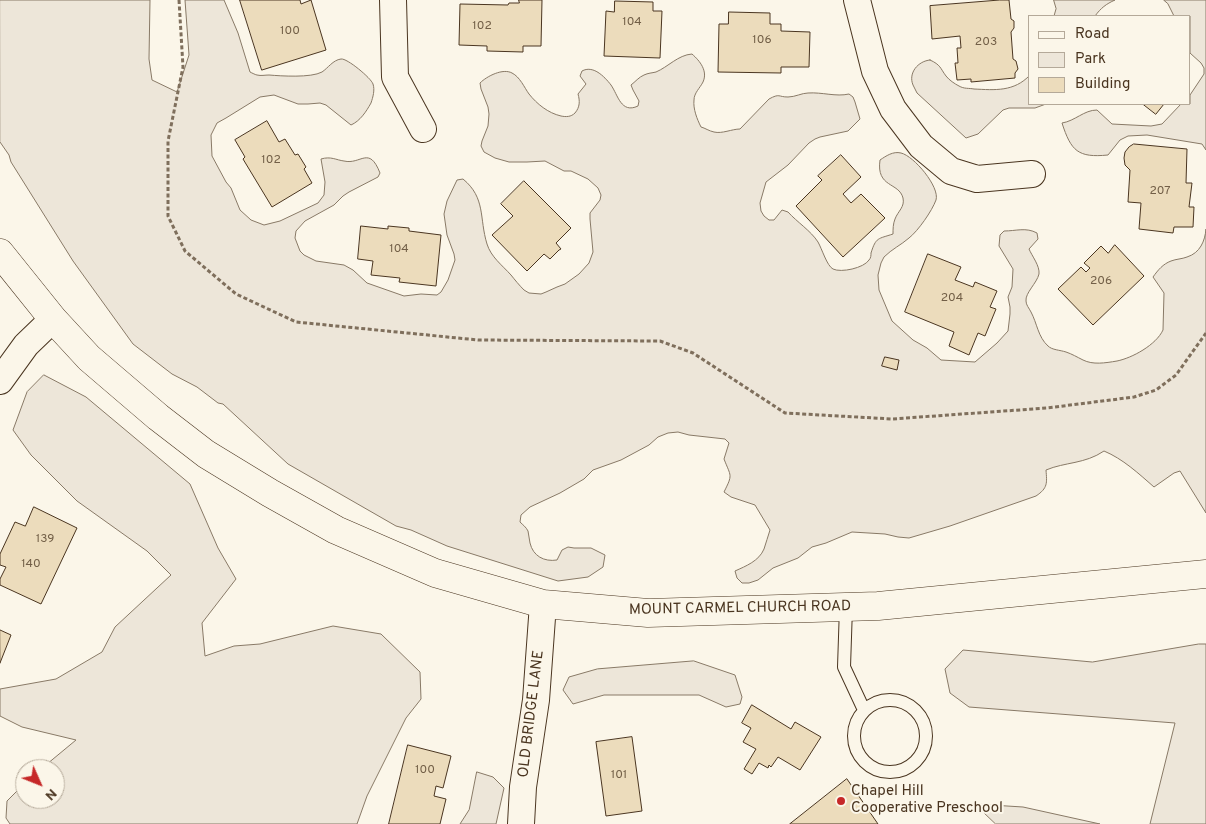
<!DOCTYPE html>
<style>
body{margin:0}
#map{position:relative;width:1206px;height:824px;overflow:hidden;background:#fbf6e9;font-family:Overpass,sans-serif}
canvas{display:block}
.legend{position:absolute;left:1028px;top:15px;width:162px;height:90px;box-sizing:border-box;background:#fbf6e9;border:1px solid #b4a999;margin:0;padding:6px 9px;list-style:none;font-size:15px;color:#4a3520}
.legend li{display:flex;align-items:center;gap:10px;height:25px}
.legend b{width:25px;border:1px solid #b4a999}
.north{position:absolute;left:15px;top:759px;width:50px;height:50px;box-sizing:border-box;background:#fbf6e9;border:1px solid #b4a999;border-radius:50%;rotate:134deg;font-size:14px;font-weight:700;line-height:20px;text-align:center;color:#4a3520}
.north::after{content:'';display:block;margin:auto;width:18px;height:22px;background:#c62828;clip-path:polygon(50% 0,100% 100%,50% 72%,0 100%)}
</style>
<div id="map">
<canvas width="1206" height="824"></canvas>
<ul class="legend">
<li><b style="height:6px;background:#fbf6e9"></b>Road</li>
<li><b style="height:14px;background:#ede6d9"></b>Park</li>
<li><b style="height:14px;background:#ecdcbc"></b>Building</li>
</ul>
<div class="north">N</div>
</div>
<script>
const ctx = document.querySelector('canvas').getContext('2d');
ctx.lineJoin = 'round';
function fillPath(path, color) {
  ctx.fillStyle = color;
  ctx.fill(path, 'evenodd');
}
function strokePath(path, color, width, dash) {
  ctx.strokeStyle = color;
  ctx.lineWidth = width;
  ctx.lineCap = dash ? 'butt' : 'round';
  ctx.setLineDash(dash || []);
  ctx.stroke(path);
}
function write(font, color, halo, rows, align = 'center') {
  ctx.font = font + ' Overpass,sans-serif';
  ctx.lineWidth = 4;
  ctx.setLineDash([]);
  ctx.textBaseline = 'middle';
  ctx.strokeStyle = halo;
  ctx.fillStyle = color;
  for (const [text, x, y, turn = 0] of rows) {
    ctx.save();
    ctx.translate(x, y);
    ctx.rotate((+turn || 0) * Math.PI / 180);
    ctx.textAlign = isNaN(turn) ? turn : align;
    if (halo) ctx.strokeText(text, 0, 0);
    ctx.fillText(text, 0, 0);
    ctx.restore();
  }
}
const green = new Path2D(`
 M0 0H150L149 59 152 80 177 92 189 55 185 0H224L238 33 250 72C252 73 256 75 257 75 261 76 265 75 269 75 281 76 311 78 322 72 328 68 333 60 341 59 347 58 371 78 373 84 375 90 373 97 371 103 366 112 360 121 351 125L326 105 320 103 308 104H298L274 95 260 97 226 118 217 123 211 135 212 156 226 182 231 188 240 210 251 220 264 225 280 221 318 203 324 195 325 182 321 159C331 156 336 160 344 161 361 165 369 145 380 173L378 177 349 192 343 196 334 205 305 221 296 231 295 238 300 251 304 255 316 261 344 265 353 270 367 283 404 296 421 294 437 295 441 292 448 280 455 260 454 254 447 235 444 214 447 201 457 180 463 179C486 198 479 218 487 244 491 257 502 265 511 275 515 280 519 285 524 290L529 293 541 294 546 292 557 287 565 284 579 274 589 263 593 252 590 219V213L600 200 601 195 598 188 588 179 571 171H564L545 161 527 162H509L495 158 484 152 481 146 482 141 488 126 489 114 488 107 481 89 480 83C487 76 503 68 512 73 520 77 524 87 529 94 537 104 548 113 561 116 566 117 571 117 575 113 580 107 580 101 578 94L586 84 580 76 582 71C593 65 604 76 611 85 618 95 621 114 638 106L639 101 633 90 631 85C635 82 639 77 644 75 648 73 652 73 656 72 668 67 678 55 692 54 700 61 708 71 703 82 700 88 694 93 694 100 693 109 697 119 701 127 705 128 709 131 714 132 722 134 732 129 740 129L769 99C780 93 778 97 788 97 795 97 802 93 808 93 822 92 836 97 849 94L853 97 855 102 860 119 848 131 820 137 815 139 809 143 788 165 766 182 760 203 761 211 764 216 769 220H774L782 210 788 212C797 222 811 231 818 242 822 249 827 266 833 269 841 273 864 268 869 260 871 258 871 255 871 253 876 237 878 239 893 234 893 229 893 224 895 219 898 211 905 207 903 198 899 182 876 188 880 160 886 156 893 151 901 153 914 156 940 187 936 200 932 211 918 231 909 238 901 245 892 249 884 257L881 263 878 275 879 290 892 321 913 340 927 348 941 360 975 362 997 343 1008 331 1010 314V307L1008 297 1012 287 1013 269 999 246 1000 235 1004 231C1016 231 1026 227 1037 233L1038 239 1029 249C1032 256 1040 266 1039 274 1037 283 1025 293 1026 301 1026 305 1029 308 1031 312 1037 323 1038 337 1048 346 1052 350 1060 350 1066 352 1072 354 1077 357 1083 360 1093 365 1105 363 1117 361 1132 358 1156 345 1163 330L1164 293 1153 277C1158 270 1163 264 1171 261 1176 259 1182 259 1187 257 1200 253 1205 241 1206 229V513L1180 471 1174 473 1154 487C1138 473 1123 459 1104 451 1085 464 1065 462 1046 470 1047 483 1048 488 1036 496L950 526 909 538 898 537 885 534 852 532 826 543 812 547 798 558 773 568 758 580 749 583H742L737 578 735 571C746 566 759 561 764 549 766 543 768 536 770 530L755 505 731 497 724 492C733 474 731 477 724 459L729 443 725 439 689 435 678 432 668 433 658 437 649 445 621 460 593 470 584 479 560 493 530 507 521 515 520 522C523 525 526 527 528 531 529 535 529 539 530 543 533 556 544 562 557 560L562 550 568 547 574 548H591L605 555 603 567 588 577 558 581 447 546 411 530 396 526 288 464 223 404 218 403 197 387 172 374 133 344 73 261 11 162 9 155 0 142Z
 M1054 0H1115C1106 4 1101 8 1095 16H1054L1056 9Z
 M1164 0H1206V150L1202 144 1147 135 1128 136 1120 140 1108 155C1078 158 1071 151 1062 123 1075 121 1084 110 1097 110L1112 124 1151 126 1162 124 1181 104H1190V95L1204 74V68L1201 63 1190 53V16H1174L1168 4Z
 M930 60C941 65 940 68 946 76 949 80 955 84 959 86 964 89 969 88 974 89 995 90 1014 92 1030 75V104H1046L1035 108H1009L1003 110 978 134 966 138 917 93C916 90 914 88 913 85 908 73 918 61 930 60Z
 M44 375 86 397 190 484 218 548 236 579 202 623 205 656 234 646 260 644 333 626 381 634 420 672 421 699 406 718 367 796 357 824H10L6 818 7 801 25 783V799H55V769H41L76 740 22 727 0 716V689L56 679 102 652 115 627 171 575 147 551 77 501 31 455 13 430 27 392Z
 M1199 644H1206V824H1150L1175 723 969 707 950 693 945 669 963 650 1092 662Z
 M694 661 735 675 742 697 740 704 726 707 699 695H604L573 704 563 690 569 677 597 669Z
 M477 772 493 777 504 788 496 824H460L469 810Z
 M975 804 1023 807 1100 824H996Z`);
fillPath(green, '#ede6d9');
strokePath(green, '#887966', 1);
const building = new Path2D(`
 M240 0H300L301 4 311 0 326 50 262 70Z
 M519 0H542L541 46H523V52L487 51V46L459 45 460 4 508 5 509 3H519Z
 M1000 0H1009L1011 19 1014 21V28L1011 32 1013 59 1016 61 1018 69 1015 73V78L971 82V79L957 80 955 63H958L957 48H961L960 36 932 39 930 6Z
 M615 1 653 2V11H662L660 58 604 56 606 11 614 12Z
 M729 12 770 13V24H781V31L810 32 809 67H781V73L718 72 719 24H728Z
 M1143 104H1164L1156 114Z
 M267 121 279 142 285 139 295 155 298 154 306 167 304 169 312 183 272 207 243 159 245 157 235 140Z
 M1134 144 1187 149 1186 183H1192L1189 207H1194L1193 227H1174L1173 233 1139 229 1141 203 1128 202 1130 170 1125 165 1124 158 1125 152 1129 147Z
 M841 155 861 177 843 194 851 203 861 194 885 218 843 257 796 206 822 180 818 176Z
 M524 181 571 228 556 243 561 249 559 250 550 259 544 254 527 271 492 235 513 216 501 204Z
 M361 226 388 229V226L409 228V231L441 235 436 286 399 282 400 278 371 275 373 261 358 259Z
 M1115 245 1144 276 1093 325 1058 289 1081 267 1086 272 1090 268 1084 263 1101 246 1108 253Z
 M928 254 961 267 955 280 973 287 975 282 997 291 990 307 996 309 985 336 978 333 969 355 949 346 954 332 905 312Z
 M885 357 899 360 897 370 882 366Z
 M34 507 77 528 41 604 0 585V579L6 567 0 565V554L15 522 25 526Z
 M0 630 11 635 0 663Z
 M752 705 791 729 795 722 821 737 800 770 778 757 771 767 769 765 768 768 759 763 752 774 744 769 756 749 743 742 751 728 742 723Z
 M632 737 642 811 606 816 596 742Z
 M408 745 451 756 443 788 436 786 434 796 446 799 440 824H389Z
 M847 779 878 824H790Z`);
fillPath(building, '#ecdcbc');
strokePath(building, '#4a3520', 1);
const lane = new Path2D(`
 M846 607 844 667 864 710
 M854 736a36 36 0 1 1 72 0a36 36 0 1 1-72 0Z`);
const street = new Path2D(`
 M393 0 395 77 423 129
 M857 0 875 71 893 109 921 146 951 171 977 179 1032 174
 M0 381 26 345 53 319
 M521 824 523 787 536 700 543 604`);
const secondary = new Path2D(`
 M0 253 53 319 89 358 158 417 206 454 270 493 336 530 435 573 543 604 648 613 878 606 1206 574`);
strokePath(lane, '#4a3520', 14);
strokePath(street, '#4a3520', 28);
strokePath(secondary, '#4a3520', 29);
strokePath(new Path2D(`
 M179 0 183 67 168 141V216L185 251 236 294 296 322 478 340 660 341 693 353 785 413 892 419 1047 408 1134 397 1156 390 1176 375 1206 333`), '#7f6f5c', 3, [4, 2.5]);
strokePath(lane, '#fbf6e9', 12);
strokePath(street, '#fbf6e9', 26);
strokePath(secondary, '#fbf6e9', 28);
for (const [x, y, r, color] of [
 [841,801,5,"#c62828"]
]) {
  const dot = new Path2D();
  dot.arc(x, y, r, 0, 2 * Math.PI);
  ctx.fillStyle = color;
  ctx.fill(dot);
  strokePath(dot, '#fbf6e9', 2);
}
write('12px', '#725f47', null, [
 ["104",632,23],
 ["102",482,27],
 ["100",290,32],
 ["106",762,41],
 ["203",986,43],
 ["102",271,161],
 ["207",1160,192],
 ["104",399,250],
 ["206",1101,282],
 ["204",952,299],
 ["139",45,540],
 ["140",31,565],
 ["100",425,771],
 ["101",619,776]
]);
write('15px', '#4a3520', '#fbf6e9', [
 ["MOUNT CARMEL CHURCH ROAD",740,609,-1],
 ["OLD BRIDGE LANE",532,714,-83]
]);
write('15px', '#4a3520', '#fbf6e9', [
 ["Chapel Hill",851,792],
 ["Cooperative Preschool",851,809]
], 'left');
</script>
